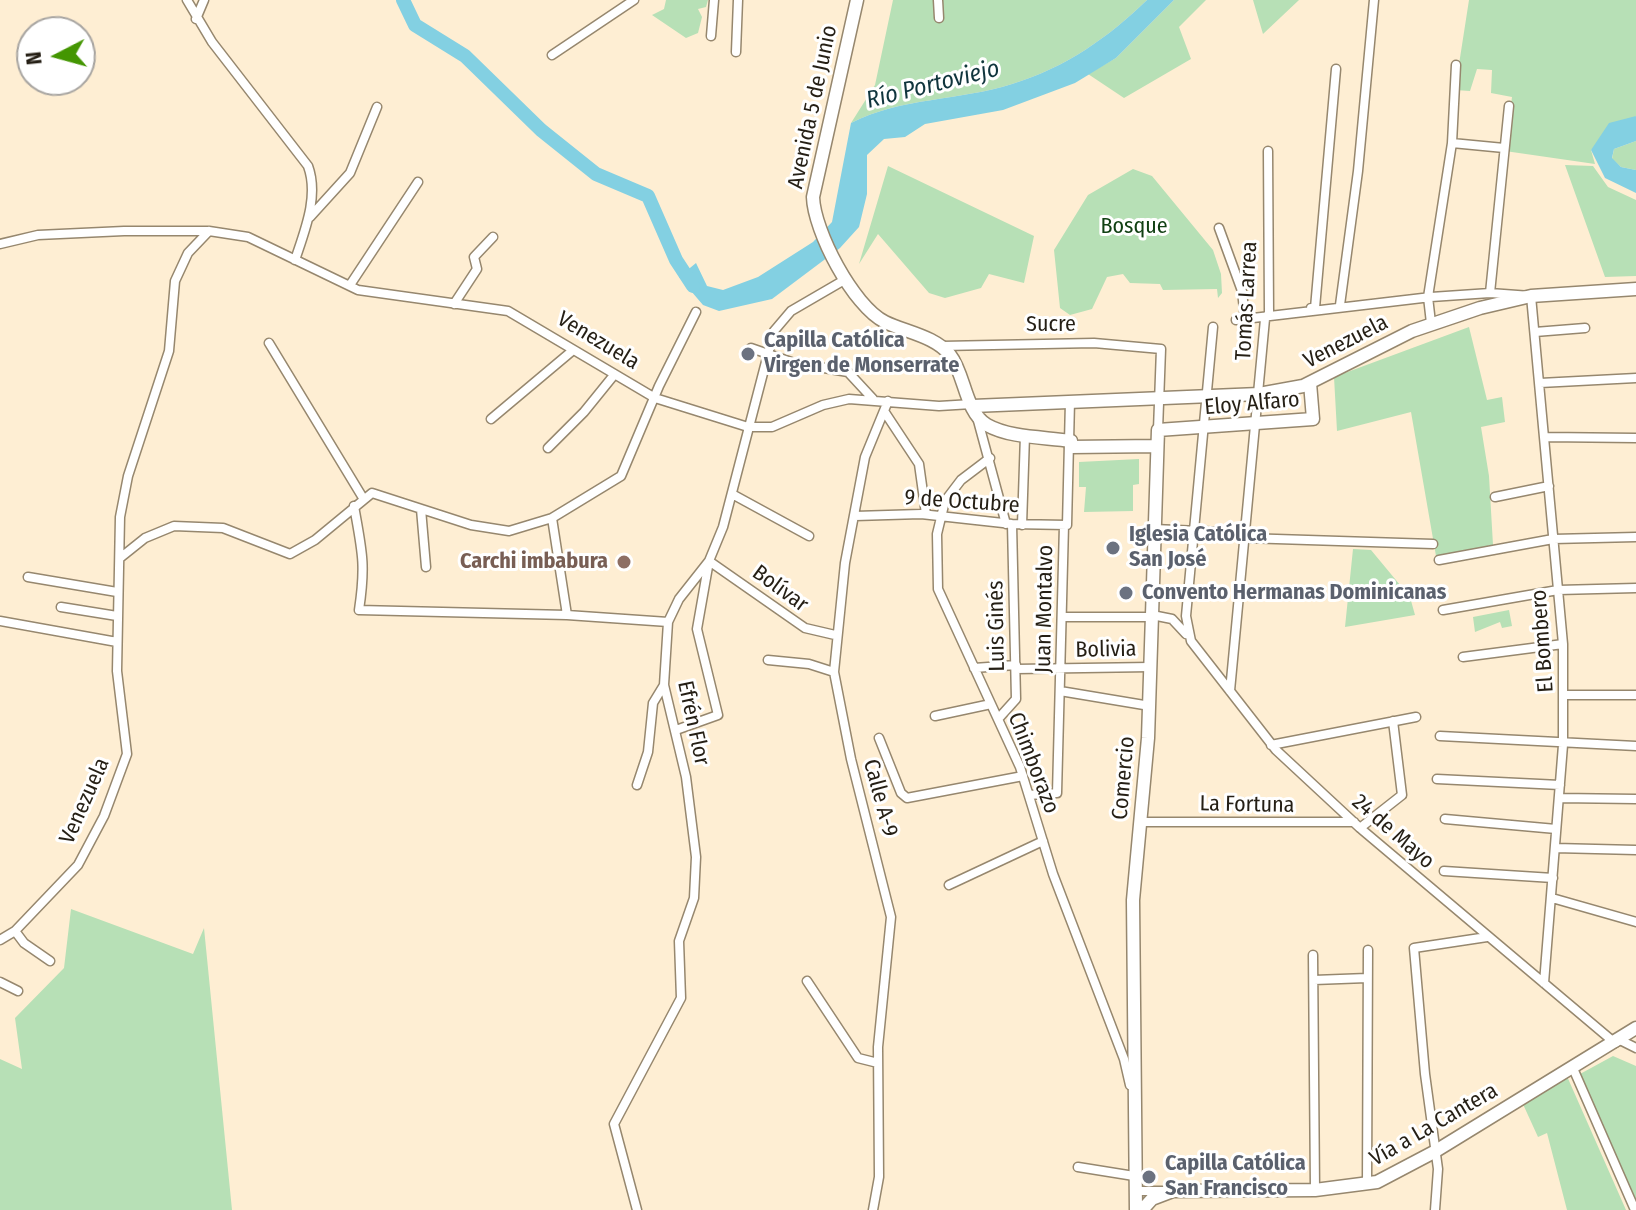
<!DOCTYPE html>
<meta charset="utf-8">
<style>
body{margin:0}
#map{position:relative;width:1636px;height:1210px;overflow:hidden;background:#feeed3;font-family:"Fira Sans Condensed",sans-serif}
canvas{display:block}
.north{position:absolute;left:16px;top:16px;width:80px;height:80px;box-sizing:border-box;background:#fff;border:2px solid #a8a5a1;border-radius:50%;rotate:264deg;font-size:22px;font-weight:700;line-height:32px;text-align:center;color:#251f15}
.north::after{content:'';display:block;margin:auto;width:28px;height:36px;background:#449602;clip-path:polygon(50% 0,100% 100%,50% 72%,0 100%)}
</style>
<div id="map">
<canvas width="1636" height="1210"></canvas>
<div class="north">N</div>
</div>
<script>
const ctx = document.querySelector('canvas').getContext('2d');
ctx.lineJoin = 'round';
function fillPath(path, color) {
  ctx.fillStyle = color;
  ctx.fill(path, 'evenodd');
}
function strokePath(path, color, width, dash) {
  ctx.strokeStyle = color;
  ctx.lineWidth = width;
  ctx.lineCap = dash ? 'butt' : 'round';
  ctx.setLineDash(dash || []);
  ctx.stroke(path);
}
function write(font, color, halo, rows, align = 'center') {
  ctx.font = font + ' "Fira Sans Condensed",sans-serif';
  ctx.lineWidth = 6;
  ctx.setLineDash([]);
  ctx.textBaseline = 'middle';
  ctx.strokeStyle = halo;
  ctx.fillStyle = color;
  for (const [text, x, y, turn = 0] of rows) {
    ctx.save();
    ctx.translate(x, y);
    ctx.rotate((+turn || 0) * Math.PI / 180);
    ctx.textAlign = isNaN(turn) ? turn : align;
    if (halo) ctx.strokeText(text, 0, 0);
    ctx.fillText(text, 0, 0);
    ctx.restore();
  }
}
fillPath(new Path2D(`
 M666 0H708L706 7 698 9 702 17 698 33 686 38 652 15 664 9Z
 M893 0H1147C1109 37 1065 68 1012 84 959 101 902 97 851 123L875 85Z
 M1174 0H1206L1179 27 1191 59 1124 98 1088 74 1116 58Z
 M1253 0H1299L1263 34Z
 M1469 0H1636V116L1591 150 1595 164 1505 151 1512 97 1491 93 1492 70 1477 69 1470 91 1455 90Z
 M1636 141V170L1621 167 1612 159 1614 149Z
 M1565 165 1593 166 1608 187 1636 200V276L1605 277Z
 M888 166 1034 236 1024 283 989 274 981 288 945 298 929 293 878 234 859 264Z
 M1133 169 1152 176 1213 250 1221 274 1222 293 1218 298 1217 289 1163 290 1160 284 1130 283 1123 274 1107 277 1092 309 1070 315 1060 308 1054 250 1088 195Z
 M1469 327 1487 400 1502 397 1505 422 1481 427 1489 476 1493 545 1436 556 1411 412 1337 431 1334 377Z
 M1139 459V484L1133 485V511L1084 512 1086 487H1079V462Z
 M1353 549 1371 550 1410 597 1415 615 1345 627Z
 M1509 610 1512 626 1502 628 1500 622 1475 632 1473 617Z
 M71 909 193 954 204 928 232 1210H0V1059L22 1069 15 1018 64 968Z
 M1613 1056 1636 1066V1202L1580 1074Z
 M1566 1074 1626 1210H1567L1547 1133 1538 1137 1522 1102Z`), '#b7e0b6');
fillPath(new Path2D(`
 M1147 0H1174L1116 58 1075 83 1003 110 925 124 905 137 884 139 867 155V194L859 227 840 248 772 299 719 311 703 305 679 277 696 263 707 286 723 290 758 277 813 242 832 222 851 123C902 97 959 101 1012 84 1065 68 1109 37 1147 0Z
 M1636 116V141L1614 149 1612 158 1621 167 1636 170V193L1605 178 1591 150 1609 123Z`), '#83d0e2');
strokePath(new Path2D(`
 M403 0 415 25 465 56 541 130 596 174 648 196 676 260 693 286`), '#83d0e2', 14);
const street = new Path2D(`
 M187 0 212 42 308 166C319 196 305 230 295 260
 M938 0 939 18
 M196 19 204 0
 M711 36 714 0
 M736 52 738 0
 M552 55 634 0
 M1452 143 1504 148
 M310 217 350 173 377 107
 M1219 228 1242 291 1245 319
 M0 244 38 235 124 231H209L248 237 358 290 508 311 655 398 748 427H772L823 405 849 399 939 406 972 404
 M350 285 418 182
 M1490 293 1509 106
 M454 304 477 269 474 257 493 237
 M1340 305 1358 171 1374 0
 M1311 308H1315L1336 69
 M1236 320 1431 297 1490 293 1531 296 1563 644V745L1544 983
 M1431 323 1428 297 1452 143 1456 65
 M1213 327 1186 616 1191 641 1276 750 1360 828 1615 1043 1620 1040 1636 1048
 M1535 332 1585 328
 M269 343 363 498
 M942 346 1094 343 1161 349 1158 430
 M751 348 794 363 848 372 873 399
 M1540 383 1636 378
 M884 411 919 464 926 514
 M977 417 1006 524
 M491 419 572 351
 M1545 437 1636 438
 M548 448 584 412 614 375
 M990 458 961 480 945 501 937 534 938 589 1020 767 1053 874 1124 1059 1130 1085
 M732 494 809 536
 M1495 497 1549 486
 M354 506C362 551 366 564 359 610L567 615 668 622
 M421 509 426 567
 M855 516 921 514 1012 524 1067 525
 M552 518 567 615
 M1022 525 1025 435
 M1154 529 1245 533
 M1245 538 1433 544
 M120 558 145 538 174 526 223 528 290 554 315 540 372 493 471 525 509 531 552 518 621 476 659 386 696 312
 M1439 560 1553 539 1636 537
 M28 577 117 592
 M61 607 117 616
 M1443 610 1558 590 1636 588
 M1152 615 1172 619 1186 634
 M1062 617H1152
 M0 621 117 642
 M1463 657 1563 644
 M768 660 809 664 834 672
 M974 668 1016 665
 M1016 669 1151 667
 M1060 691 1150 706
 M1230 691 1265 319 1269 313 1268 151
 M1565 695H1636
 M935 716 991 704
 M998 719 1016 699 1012 524
 M676 730 718 715 697 629 709 561 805 628 835 635
 M1440 736 1636 746
 M879 738 901 793 907 798 1023 776
 M1271 745 1416 717
 M1437 779 1560 785
 M637 785 648 752 653 703 664 685
 M1029 795 1057 793 1064 525H1067L1070 401
 M1559 798 1636 799
 M1445 819 1556 829
 M1141 822H1354
 M1360 828 1402 795 1393 721
 M1555 848 1636 850
 M1444 871 1553 878
 M949 885 1043 841
 M1552 898 1636 922
 M15 931 24 943 50 961
 M0 940 15 931 78 865 104 816 127 754 117 671 120 517 128 476 169 351 175 281 188 253 209 231
 M1313 955 1315 1190
 M1314 980 1367 978
 M807 981 858 1058 878 1063
 M0 982 18 991
 M1572 1066 1635 1210
 M1078 1167 1134 1176
 M1367 1184 1368 950
 M1135 1191H1164
 M637 1210 614 1124 681 998 679 941 694 898 696 857 686 777 664 685 668 622 679 599 709 561 723 527 774 331 791 311 846 279
 M873 1210 879 1177 878 1047 891 917 851 759 834 672 845 563 865 457 888 401
 M1435 1210 1438 1169 1425 1074 1414 948 1487 937`);
const secondary = new Path2D(`
 M857 0 813 197C814 231 853 306 885 322 905 332 935 336 950 355 965 374 965 412 987 425 1010 438 1045 437 1071 441V447L1157 446
 M973 406 1259 394 1303 386 1412 331 1480 308 1531 296 1636 289
 M1136 1210 1133 900 1148 738 1158 430 1313 419 1310 383
 M1142 1210 1152 1199 1173 1191 1315 1190 1377 1182 1434 1152 1636 1028`);
strokePath(street, '#96876e', 11);
strokePath(secondary, '#96876e', 15);
strokePath(street, '#fff', 8);
strokePath(secondary, '#fff', 12);
for (const [x, y, r, color] of [
 [748,354,8,"#6b7280"],
 [1113,548,8,"#6b7280"],
 [624,562,8,"#8d6e63"],
 [1126,593,8,"#6b7280"],
 [1149,1177,8,"#6b7280"]
]) {
  const dot = new Path2D();
  dot.arc(x, y, r, 0, 2 * Math.PI);
  ctx.fillStyle = color;
  ctx.fill(dot);
  strokePath(dot, '#fff', 3);
}
write('22px', '#251f15', '#fff', [
 ["Avenida 5 de Junio",813,107,-78],
 ["Tomás Larrea",1247,301,-87],
 ["Sucre",1051,325],
 ["Venezuela",598,341,31],
 ["Venezuela",1346,342,-27],
 ["Eloy Alfaro",1252,404,-5],
 ["9 de Octubre",962,502,4],
 ["Bolívar",780,589,36],
 ["Juan Montalvo",1045,609,-89],
 ["Luis Ginés",997,626,-91],
 ["El Bombero",1543,641,-94],
 ["Bolivia",1106,650,-1],
 ["Efrén Flor",693,723,78],
 ["Chimborazo",1033,763,69],
 ["Comercio",1124,778,-85],
 ["Calle A-9",880,798,75],
 ["Venezuela",85,801,-66],
 ["La Fortuna",1247,805,1],
 ["24 de Mayo",1393,832,41],
 ["Vía a La Cantera",1434,1125,-30]
]);
write('22px', '#114013', '#fff', [
 ["Bosque",1134,227]
]);
write('bold 22px', '#5b616d', '#fff', [
 ["Capilla Católica",764,341],
 ["Virgen de Monserrate",764,366],
 ["Iglesia Católica",1129,535],
 ["San José",1129,560],
 ["Convento Hermanas Dominicanas",1142,593],
 ["Capilla Católica",1165,1164],
 ["San Francisco",1165,1189]
], 'left');
write('bold 22px', '#785e54', '#fff', [
 ["Carchi imbabura",608,562]
], 'right');
write('italic 24px', '#10353d', '#fff', [
 ["Río Portoviejo",933,85,-14]
]);
</script>
